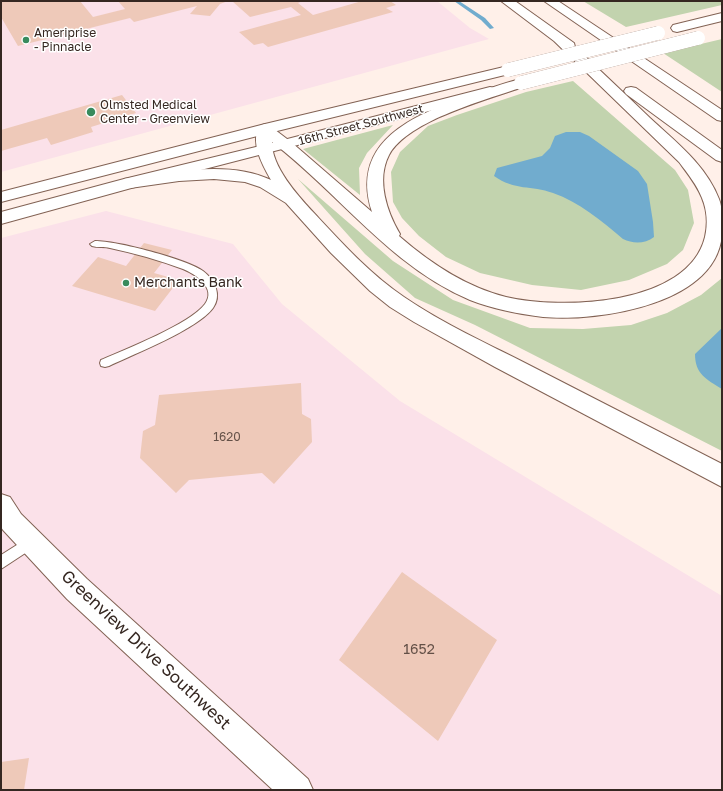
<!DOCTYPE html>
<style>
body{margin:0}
#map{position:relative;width:723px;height:791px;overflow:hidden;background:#fff0e9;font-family:"Golos Text",sans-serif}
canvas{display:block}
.frame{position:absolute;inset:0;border:2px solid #352721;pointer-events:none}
</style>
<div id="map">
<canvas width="723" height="791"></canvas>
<div class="frame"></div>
</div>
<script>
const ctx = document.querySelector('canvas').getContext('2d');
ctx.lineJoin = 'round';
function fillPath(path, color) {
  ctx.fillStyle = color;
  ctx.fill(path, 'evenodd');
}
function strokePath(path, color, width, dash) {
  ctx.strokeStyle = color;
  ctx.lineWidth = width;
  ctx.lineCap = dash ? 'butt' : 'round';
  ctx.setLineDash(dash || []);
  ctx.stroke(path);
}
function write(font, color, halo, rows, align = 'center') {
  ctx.font = font + ' "Golos Text",sans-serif';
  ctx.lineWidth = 3;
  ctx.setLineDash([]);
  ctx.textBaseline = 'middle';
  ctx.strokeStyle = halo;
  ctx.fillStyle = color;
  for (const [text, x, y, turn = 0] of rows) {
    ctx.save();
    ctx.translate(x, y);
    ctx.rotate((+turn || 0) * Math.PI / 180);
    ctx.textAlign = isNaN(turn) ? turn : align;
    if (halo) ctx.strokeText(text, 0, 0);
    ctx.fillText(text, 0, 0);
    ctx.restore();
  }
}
fillPath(new Path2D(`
 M1 1H437L470 28 489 39 1 172Z
 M106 211 233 244 282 304 400 401 722 596V790H1V238Z`), '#fbe1e9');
fillPath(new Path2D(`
 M583 1H722V5L626 27Z
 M722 39V92L663 53Z
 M573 81 675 170 688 190 694 223 683 250 667 264 629 280 581 290 532 285 480 273 446 257 419 236 402 218 393 202 391 172 400 152 428 126 457 115 526 92Z
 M393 125 367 153 359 168 360 195 303 149Z
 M298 179 393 261 453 300 530 328 583 329 631 325 667 313 701 295 722 278V451L475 325 415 298 365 254Z`), '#c2d3ae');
fillPath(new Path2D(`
 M566 132H580L589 136 638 171 647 184 653 222 654 237C645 244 633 244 623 239 602 221 579 202 553 193 531 185 515 191 494 176L497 168 542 156 550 148 555 136Z
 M722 328V389C706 379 695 374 695 354Z`), '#71acce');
fillPath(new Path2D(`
 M454 1H459L485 18 494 28 490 29 481 20Z`), '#71acce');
fillPath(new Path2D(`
 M1 1H80L93 17 125 9 118 1H228L220 4 210 16 190 14 197 6 134 22 130 18 18 46 1 17Z
 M232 1H303L298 3 313 15 362 1H390L396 5 386 8 393 12 268 47 263 43 254 45 239 32 301 15 291 7 250 17Z
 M122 95 136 113 91 127 93 132 51 145 47 138 1 151V130Z
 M144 243 172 250 154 273 179 280 155 311 72 286 98 257 126 266Z
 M301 383 302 414 311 419 312 442 274 484 262 473 189 480 176 493 140 458 143 431 155 425 159 395Z
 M402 572 497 640 438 741 339 660Z
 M29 758 24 790H1V762Z`), '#eec9b9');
const service = new Path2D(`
 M95 241C117 241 186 259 203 271 215 280 222 295 213 308 198 329 134 354 109 366L105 367 101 366 100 363 101 360C126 349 190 324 205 304 217 288 195 274 183 269 159 260 134 253 110 248 104 246 98 248 92 246L90 244Z
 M31 536 36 538 37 542 36 546 1 569V555Z`);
const minor = new Path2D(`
 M1 494 10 497 21 514 87 579 308 779 313 790H273L67 599 3 530 1 527Z`);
const primary = new Path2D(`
 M722 13V21L677 32 673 31 671 28 673 25Z
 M508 66 513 67 515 70 513 73 269 133 1 202V192L265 124Z
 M490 87 495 88 497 91 495 94 135 187 1 224V212L124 179 260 146Z`);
const motorway = new Path2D(`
 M501 1H515L574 43 575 47C600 70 625 94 650 118 676 142 706 165 719 199 723 209 722 220 722 230 722 304 599 322 543 317 519 314 493 309 470 300 391 267 339 193 272 142 271 166 298 196 314 213 342 243 370 274 404 297 442 323 488 344 529 365 593 398 658 431 722 464V487L495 367 414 322 390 307 370 291 331 253 286 203 260 187 245 182 214 179 179 181 130 188 124 187 122 183 124 179 130 178C175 172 229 160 271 180 263 166 249 141 260 126L265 124 270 126 291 142 372 212C349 141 414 115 468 96 486 90 503 83 521 79L526 80 528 83 526 86C489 99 408 120 389 155 376 180 387 212 400 234L399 236C430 263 466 287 506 297 561 310 688 306 705 237 708 224 707 210 702 198 697 185 688 174 679 162L554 41Z
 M544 1H558L722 110V121L717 120Z
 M631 87 636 88 722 150V162L716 160 626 94 624 91 626 88Z`);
strokePath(service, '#826254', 2);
strokePath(minor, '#826254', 2);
strokePath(primary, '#826254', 2);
strokePath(motorway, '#826254', 2);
fillPath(service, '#fff');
fillPath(minor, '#fff');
fillPath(primary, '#fff');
fillPath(motorway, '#fff');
const primaryBridge = new Path2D(`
 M508 70 658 33
 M521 83 698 38`);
strokePath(primaryBridge, '#826254', 14, []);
strokePath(primaryBridge, '#fff', 14);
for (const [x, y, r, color] of [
 [26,40,4,"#388b5d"],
 [91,112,5,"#388b5d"],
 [126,283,4,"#388b5d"]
]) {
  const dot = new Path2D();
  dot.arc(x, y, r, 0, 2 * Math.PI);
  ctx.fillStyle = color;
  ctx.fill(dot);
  strokePath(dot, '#fff', 1.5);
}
write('12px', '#352721', '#fff', [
 ["Ameriprise",34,33],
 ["- Pinnacle",34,47],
 ["Olmsted Medical",100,105],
 ["Center - Greenview",100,119]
], 'left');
write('12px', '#352721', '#fff', [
 ["16th Street Southwest",361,125,-15]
]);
write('12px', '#635047', null, [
 ["1620",227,437]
]);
write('14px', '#352721', '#fff', [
 ["Merchants Bank",134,283]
], 'left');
write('14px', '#635047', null, [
 ["1652",419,650]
]);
write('17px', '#352721', '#fff', [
 ["Greenview Drive Southwest",146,650,43]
]);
</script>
